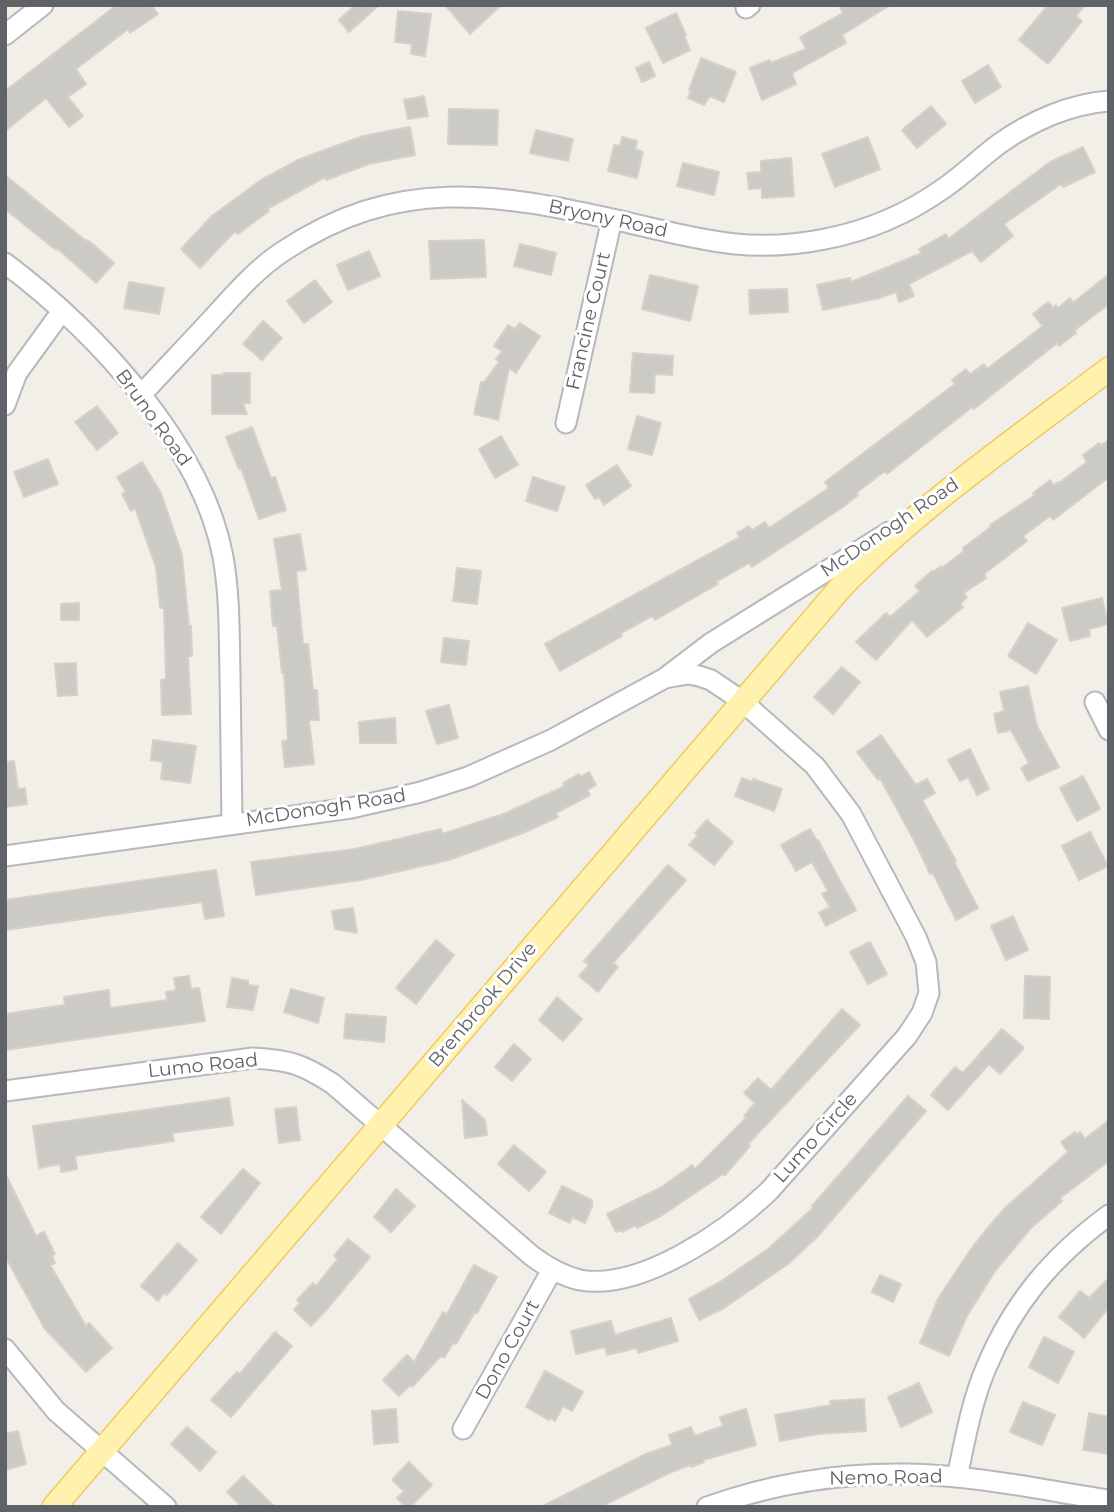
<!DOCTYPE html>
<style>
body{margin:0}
#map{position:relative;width:1114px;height:1512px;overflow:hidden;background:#f1efe8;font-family:Montserrat,sans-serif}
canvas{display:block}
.frame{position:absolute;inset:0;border:7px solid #5f6368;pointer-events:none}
</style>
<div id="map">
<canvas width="1114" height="1512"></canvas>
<div class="frame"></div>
</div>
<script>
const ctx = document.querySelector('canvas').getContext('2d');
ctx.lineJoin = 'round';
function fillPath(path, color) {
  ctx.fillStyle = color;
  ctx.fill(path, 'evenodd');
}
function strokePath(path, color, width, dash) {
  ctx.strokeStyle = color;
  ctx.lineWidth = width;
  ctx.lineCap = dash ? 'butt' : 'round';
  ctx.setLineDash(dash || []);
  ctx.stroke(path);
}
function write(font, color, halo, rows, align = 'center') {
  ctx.font = font + ' Montserrat,sans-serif';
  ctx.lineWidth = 6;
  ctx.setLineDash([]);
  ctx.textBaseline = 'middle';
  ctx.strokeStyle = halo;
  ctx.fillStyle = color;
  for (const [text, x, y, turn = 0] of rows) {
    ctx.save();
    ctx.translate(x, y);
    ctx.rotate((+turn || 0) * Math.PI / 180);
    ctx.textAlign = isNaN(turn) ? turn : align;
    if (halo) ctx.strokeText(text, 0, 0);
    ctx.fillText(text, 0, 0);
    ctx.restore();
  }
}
const building = new Path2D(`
 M117 5H151L158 14 130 33 128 29 76 69 86 84 68 97 83 116 69 127 46 98 5 131V91Z
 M355 5H379L349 32 339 20Z
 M445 5H501L470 34Z
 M839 5H890L842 35 846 43 792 73 796 84 762 100 750 68 770 60 771 63 806 49 800 37 843 13Z
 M1048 5H1085L1076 16 1082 21 1048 64 1019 40Z
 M398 11 431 14 425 56 411 54 412 44 395 42Z
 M676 13 686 35 684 36 690 50 663 63 646 28Z
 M701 58 736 72 724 102 710 96 704 105 688 98 691 91 689 90Z
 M649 62 655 76 642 82 636 68Z
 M988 65 1001 87 975 103 962 81Z
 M424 96 428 116 408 119 404 100Z
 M931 106 946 124 917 148 902 130Z
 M449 109 498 110 497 145 448 144Z
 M410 127 415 155 369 164 326 180 325 177 267 209 269 211 238 234 235 231 200 268 181 249 212 216 261 180 300 159 363 136Z
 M536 130 573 139 568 161 530 153Z
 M622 137 637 141 635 149 643 152 637 178 608 171 614 145 620 146Z
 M868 137 880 169 835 187 822 154Z
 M1083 147 1095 172 1063 187 1061 184 1004 224 1013 236 981 262 972 251 909 284 914 296 899 302 896 292 879 298 823 310 817 285 850 278 851 282 922 253 919 249 946 234 948 239 1050 162Z
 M791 158 794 196 762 198V188L749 189 747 173 761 172V161Z
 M683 163 719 172 714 195 677 186Z
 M5 175 86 241 88 240 114 263 96 283 57 248 56 250 5 209Z
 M484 240 486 277 431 279 429 241Z
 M520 244 556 253 551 275 514 266Z
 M369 251 380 276 348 290 337 265Z
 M1109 274V304L1075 330 1076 333 1059 346 1057 343 974 409 972 407 887 474 885 471 856 493 858 495 843 507 752 567 749 563 716 582 718 584 655 620 652 616 621 633 622 636 560 671 545 644 740 537 737 533 749 526 752 530 765 522 769 528 829 488 825 482 955 384 952 380 966 369 970 374 984 364 987 369 1043 326 1033 314 1048 302 1053 308 1056 305 1058 308 1070 298 1073 303Z
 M650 275 698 286 690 321 642 309Z
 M315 280 332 302 304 323 287 301Z
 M129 282 164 288 159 314 124 308Z
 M787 289 788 312 750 314 749 290Z
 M263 321 282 338 262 360 243 344Z
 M520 323 540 336 516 373 509 368 498 420 474 414 481 382H484L499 362 496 359 502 351 494 346 508 325 515 329Z
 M633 353 673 356 672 375 655 374 654 393 630 392Z
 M224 373H250V403H243L247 414H212V375H223Z
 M97 406 118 433 97 450 75 422Z
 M637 416 661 423 652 455 628 449Z
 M252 427 271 478 275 477 286 510 259 519 241 468 239 469 226 437Z
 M501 436 518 465 495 478 479 449Z
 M1109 440V477L1053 520 1050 516 1023 536 1027 541 984 574 986 578 964 593 967 597 960 604 963 607 927 637 912 620 876 660 856 642 886 613 890 617 920 591 915 586 932 571 933 572 941 566 942 568 964 551 963 548 991 527 990 525 1035 495 1033 493 1050 480 1054 485 1058 482 1059 483 1087 462 1083 455 1099 443 1101 445Z
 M48 459 58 484 24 497 14 472Z
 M142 462 161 493 182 555 189 626H191L192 656H188L191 714 162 715 161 680 166 679 164 608H160L156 567 135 508 131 511 122 494 126 492 117 477Z
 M617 465 631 486 604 505 599 497 595 499 586 485Z
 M533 477 565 487 557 511 526 501Z
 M300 534 306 570 296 571 303 644H308L313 690H317L319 720H309L314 764 285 767 282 741 288 740 284 673H282L277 626H273L270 591 282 590 274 539Z
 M457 568 481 571 477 604 453 601Z
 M1102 598 1108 624 1089 629 1090 636 1070 641 1062 608Z
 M79 603V620H61V604Z
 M1028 623 1057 640 1036 674 1008 656Z
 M444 638 469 641 466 665 441 662Z
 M76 663 77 695 58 696 55 664Z
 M842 667 860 682 833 714 814 697Z
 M1028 686 1037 726 1059 767 1028 781 1021 768 1029 763 1011 730 998 733 994 714 1004 711 1000 692Z
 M449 705 458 738 437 744 426 711Z
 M395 718 396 743H360L359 722Z
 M881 735 916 785 927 779 935 793 922 800 956 861 954 862 978 908 956 920 933 873 930 874 915 842 880 778 878 780 857 752Z
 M153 740 196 746 190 783 161 779 163 762 151 760Z
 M970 749 989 789 977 795 968 777 960 781 948 760Z
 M14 761 18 789 25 788 27 804 5 807V762Z
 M589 772 596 785 587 790 590 795 556 813 558 817 523 833 449 860 361 880 256 895 251 862 355 849 441 829 442 834 497 816V817L565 786 563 783 579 774 580 777Z
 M1083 776 1100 809 1077 821 1060 788Z
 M742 778 752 782 753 779 782 789 774 811 735 796Z
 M707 820 733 842 714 865 689 845 698 835 695 833Z
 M810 829 817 841 818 840 856 910 826 926 819 913 830 907 822 894 828 891 812 862 796 871 781 845Z
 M1090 832 1108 866 1079 880 1062 846Z
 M668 865 686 880 613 963 618 967 598 992 579 976 589 965 584 961Z
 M216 870 224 916 205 919 202 902 5 930V900Z
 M353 908 357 933 335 929 332 911Z
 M1013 916 1028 950 1006 960 991 926Z
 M436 940 454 955 416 1004 396 988Z
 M870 942 887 974 868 984 850 952Z
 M189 976 191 989 199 988 205 1021 5 1050V1014L65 1005 64 997 109 990 110 1008 167 1000 166 992 176 990 174 978Z
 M1025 976 1050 977 1049 1019 1024 1018Z
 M232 978 248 981V985L258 986 253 1010 227 1007Z
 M291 989 324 998 318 1023 284 1012Z
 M557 997 582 1019 563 1041 539 1020Z
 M842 1009 860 1025 748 1144 750 1146 725 1175 723 1174 661 1216 637 1228 636 1225 622 1232 621 1230 616 1232 607 1214 662 1187 692 1165 695 1169 746 1118 744 1116 755 1103 744 1093 758 1078 771 1090Z
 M346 1014 386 1017 384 1042 344 1038Z
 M1002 1029 1024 1048 1000 1074 989 1064 948 1110 931 1095 955 1067 963 1073Z
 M514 1044 531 1059 512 1081 495 1067Z
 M908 1096 926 1111 817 1237 788 1264 724 1308 699 1320 689 1299 720 1282 768 1249 813 1208 812 1206Z
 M229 1098 233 1125 172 1133 174 1141 75 1156 77 1169 61 1172 60 1164 39 1168 33 1126Z
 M462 1100 485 1120 487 1135 465 1138Z
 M296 1107 300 1140 279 1143 275 1109Z
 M1109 1120V1161L1060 1198 1062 1201 1031 1228 995 1271 967 1316 949 1356 920 1343 938 1299 971 1249 986 1230 1005 1208 1068 1152 1061 1142 1075 1132 1077 1135 1080 1132 1085 1139Z
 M514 1145 546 1172 529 1191 498 1164Z
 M243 1169 260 1183 221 1234 201 1217Z
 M5 1173 36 1236 44 1232 55 1254 52 1256 55 1263 50 1265 86 1326 89 1323 112 1348 86 1372 45 1329 5 1256Z
 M562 1186 592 1200V1206L585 1223 572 1217 570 1223 549 1213Z
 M396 1189 415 1206 391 1232 374 1217Z
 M348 1239 370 1257 328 1308 311 1326 294 1310 300 1303 297 1300 313 1283 316 1286 338 1259 334 1256Z
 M178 1243 197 1260 167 1295 164 1293 158 1301 141 1286Z
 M474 1265 497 1277 477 1313 475 1312 456 1344 453 1343 444 1358 441 1356 412 1387 410 1385 399 1396 383 1380 407 1355 414 1362 443 1312 447 1314Z
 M880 1275 901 1284 893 1302 872 1292Z
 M1109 1278V1307L1084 1338 1059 1317 1080 1291 1089 1298Z
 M671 1318 678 1341 638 1353 637 1348 607 1355 605 1347 576 1354 571 1331 611 1321 615 1335Z
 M275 1332 292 1346 231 1417 211 1400 237 1372 240 1374Z
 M1044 1337 1074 1352 1058 1383 1029 1367Z
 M545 1371 583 1392 572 1411 563 1406 555 1421 550 1418 549 1420 526 1407Z
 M919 1383 932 1412 901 1427 888 1397Z
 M864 1399 866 1431 818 1434 780 1441 775 1415 831 1405 830 1401Z
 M1023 1402 1055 1415 1042 1445 1010 1432Z
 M396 1409 398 1442 374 1444 372 1411Z
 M746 1409 756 1445 703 1460 704 1462 691 1467 690 1465 669 1473 600 1507H541L646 1454 672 1445 669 1435 691 1427 695 1436 723 1426 720 1417Z
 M1089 1413 1109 1417V1454L1083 1450Z
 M187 1427 216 1452 200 1471 171 1444Z
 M18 1431 26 1464 5 1470V1434Z
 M409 1462 432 1485 410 1507H406L397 1498 404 1491 392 1480Z
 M243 1476 275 1507H242L227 1492Z`);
fillPath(building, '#cccac5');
strokePath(building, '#d6d1c6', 2);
const minor = new Path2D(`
 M746 8 750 5
 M5 35 43 5
 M5 263C94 330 202 444 223 557 230 596 229 635 230 674 231 724 231 774 232 824
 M141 395C164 370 188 345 211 320 233 296 255 270 282 252 397 175 495 193 621 221 695 238 748 255 825 239 867 231 909 213 944 188 963 175 980 158 999 144 1031 121 1070 104 1109 101
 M5 405 17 373 62 311
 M566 423 612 219
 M1095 702 1109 730
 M5 856 351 808 421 792 468 777 551 740 665 678 711 643 889 532
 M5 1091 253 1058C290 1060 302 1064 333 1084L532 1256C547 1267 562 1276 580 1280 641 1291 727 1231 769 1191L907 1036 922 1013 929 993 926 962 916 937 851 814 815 766 742 701 711 680 699 676 688 674 665 678
 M5 1349 56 1411 166 1507
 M463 1429 552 1270
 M957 1477C965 1441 971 1403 986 1368 1013 1303 1052 1257 1109 1215
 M707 1507C771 1484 839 1473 907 1474 974 1475 1042 1490 1109 1500`);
const major = new Path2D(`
 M54 1507 842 586C922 504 1018 438 1109 369`);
strokePath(minor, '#b5b8bc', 23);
strokePath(major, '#f2c960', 26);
strokePath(minor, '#fff', 19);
strokePath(major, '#fff2af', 23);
write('19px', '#5f6368', '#fff', [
 ["Bryony Road",608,219,12],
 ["Francine Court",589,321,-77],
 ["Bruno Road",153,418,54],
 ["McDonogh Road",890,528,-34],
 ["McDonogh Road",326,808,-9],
 ["Brenbrook Drive",483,1005,-50],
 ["Lumo Road",203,1066,-6],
 ["Lumo Circle",816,1138,-48],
 ["Dono Court",508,1350,-61],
 ["Nemo Road",886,1478,-1]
]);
</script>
